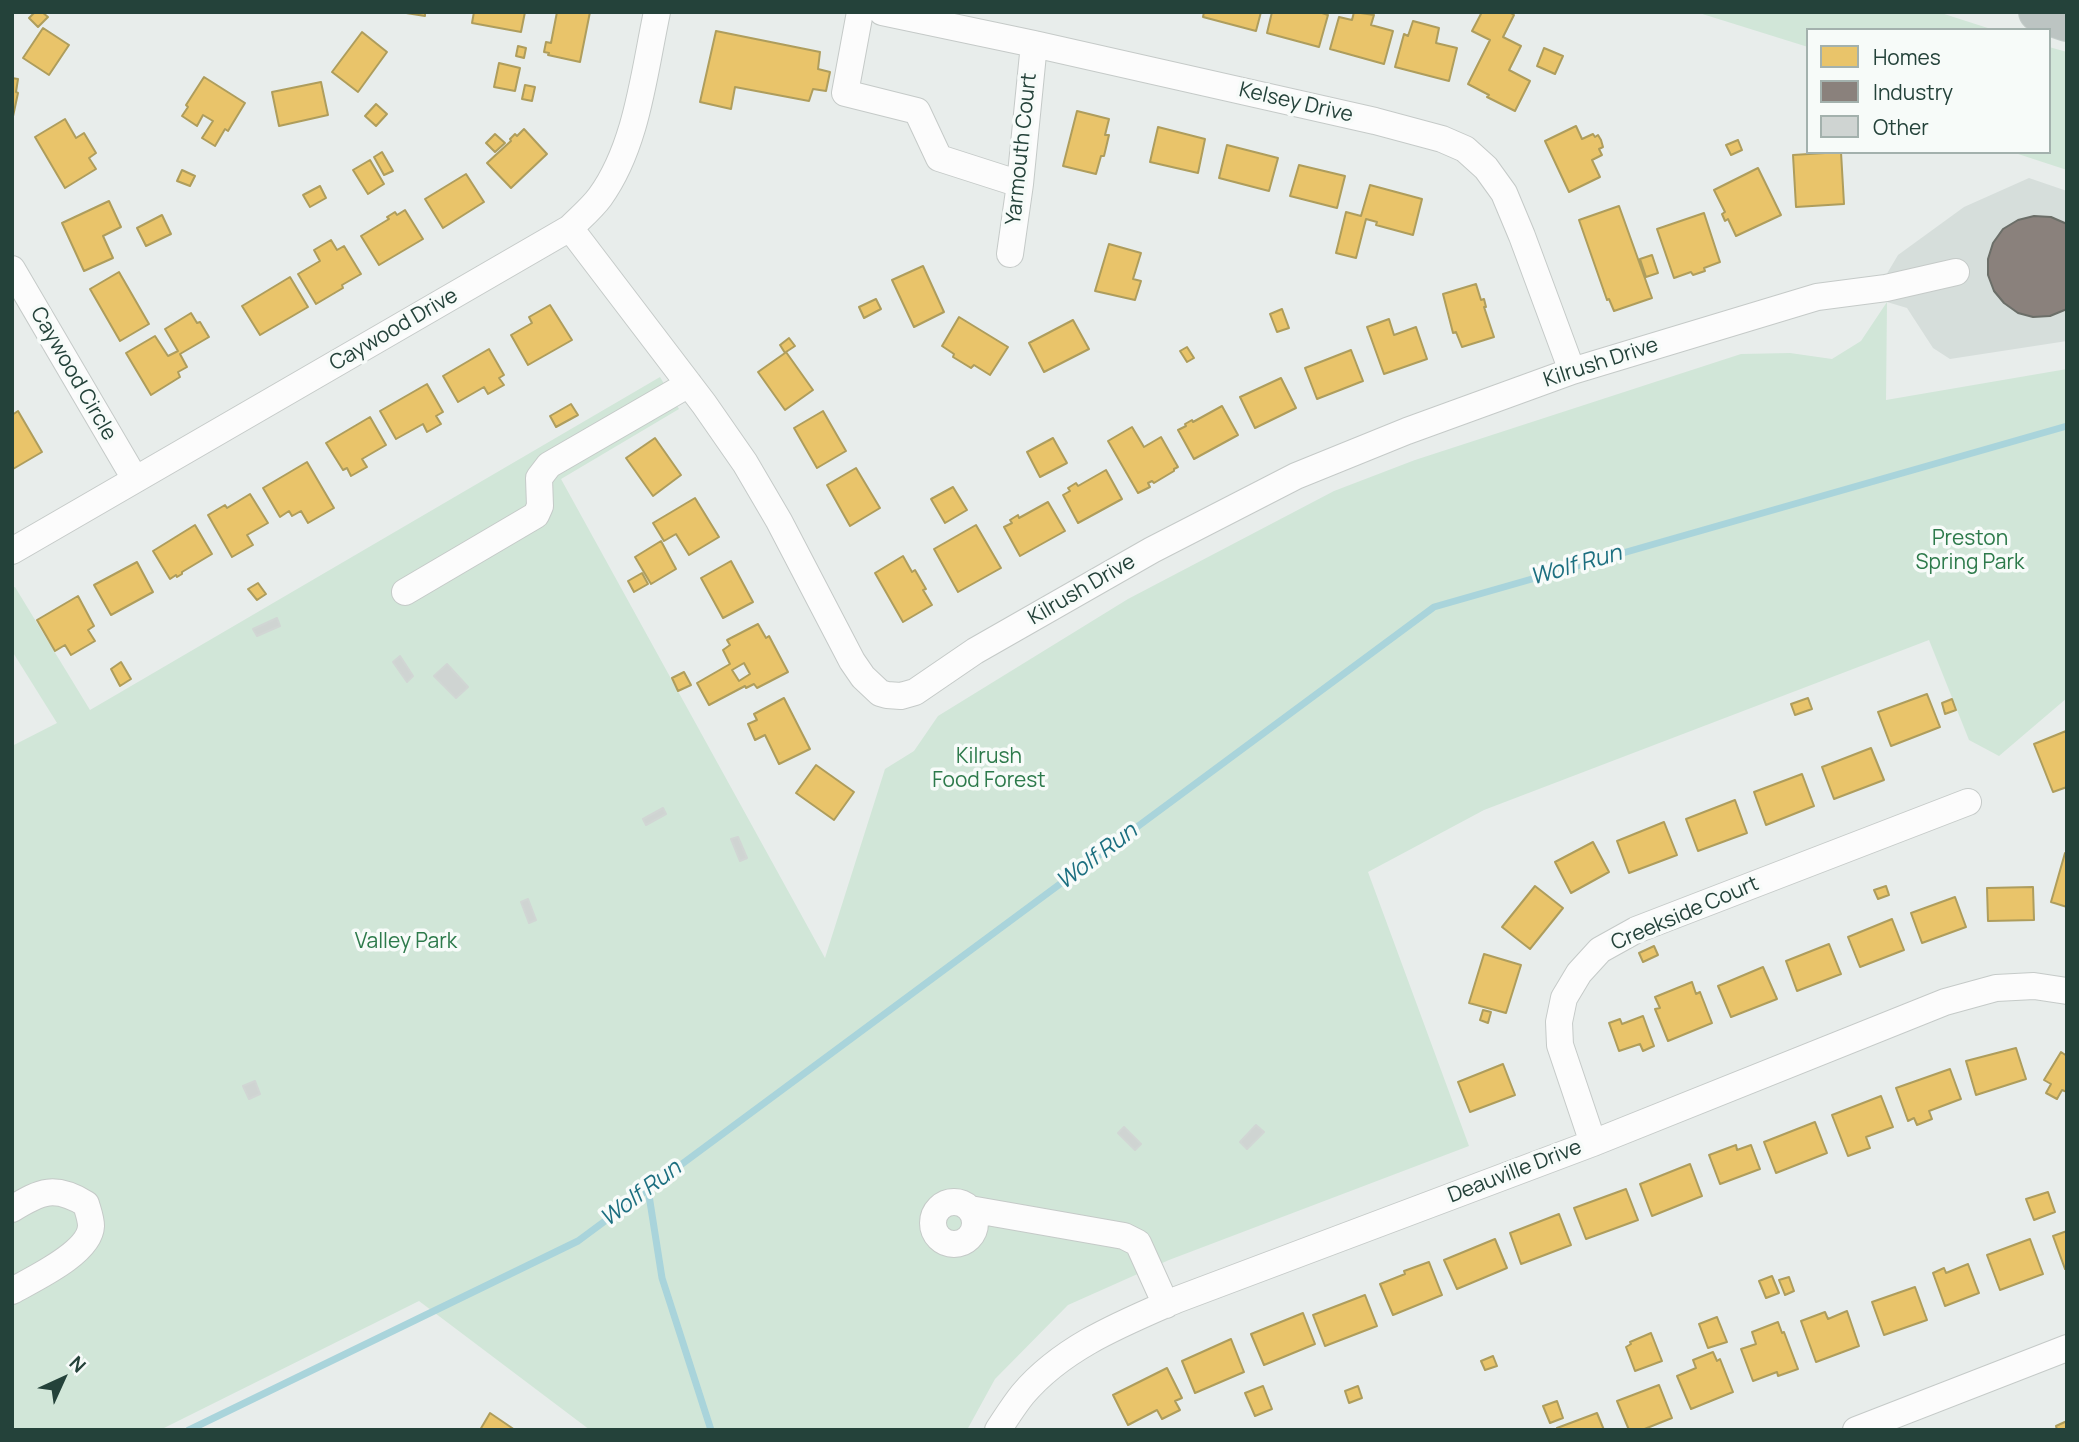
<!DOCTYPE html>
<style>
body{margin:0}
#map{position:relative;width:2079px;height:1442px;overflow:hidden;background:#e8edeb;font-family:Manrope,sans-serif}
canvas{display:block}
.frame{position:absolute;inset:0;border:14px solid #24423a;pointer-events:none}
.legend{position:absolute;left:1806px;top:28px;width:245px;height:126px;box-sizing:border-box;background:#f7fbf9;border:2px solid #a3b1ad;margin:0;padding:9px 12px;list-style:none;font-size:21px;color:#24423a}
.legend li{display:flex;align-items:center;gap:14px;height:35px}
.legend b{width:35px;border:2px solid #a3b1ad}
.north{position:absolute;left:28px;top:1344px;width:70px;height:70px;-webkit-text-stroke:5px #f7fbf9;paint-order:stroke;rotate:45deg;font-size:19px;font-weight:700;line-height:28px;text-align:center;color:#24423a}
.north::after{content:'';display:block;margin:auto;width:24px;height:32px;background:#24423a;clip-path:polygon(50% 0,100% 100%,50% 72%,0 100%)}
</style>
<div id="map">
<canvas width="2079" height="1442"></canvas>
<div class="frame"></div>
<ul class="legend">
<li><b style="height:19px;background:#e9c46a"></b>Homes</li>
<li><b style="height:19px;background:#8a817c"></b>Industry</li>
<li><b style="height:19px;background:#cfd4d2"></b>Other</li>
</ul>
<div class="north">N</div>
</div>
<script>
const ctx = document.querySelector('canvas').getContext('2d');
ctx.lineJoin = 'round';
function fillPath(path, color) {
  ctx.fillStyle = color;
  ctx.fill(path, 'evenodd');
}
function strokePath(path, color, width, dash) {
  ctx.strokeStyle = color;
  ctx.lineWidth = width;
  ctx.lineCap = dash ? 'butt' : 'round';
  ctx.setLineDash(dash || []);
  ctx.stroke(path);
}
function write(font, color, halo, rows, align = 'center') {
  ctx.font = font + ' Manrope,sans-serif';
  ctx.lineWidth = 7;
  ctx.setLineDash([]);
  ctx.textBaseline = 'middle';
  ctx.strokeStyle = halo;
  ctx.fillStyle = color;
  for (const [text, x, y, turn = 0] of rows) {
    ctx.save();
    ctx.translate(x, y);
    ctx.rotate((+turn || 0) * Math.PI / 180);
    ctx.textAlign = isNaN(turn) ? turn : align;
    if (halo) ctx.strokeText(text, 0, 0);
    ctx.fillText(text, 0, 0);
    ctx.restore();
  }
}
fillPath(new Path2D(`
 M2029 178 2067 191V341L1950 359 1933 348 1907 308 1887 302 1885 277 1898 255 1964 207Z`), '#d6dedb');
fillPath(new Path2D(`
 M1696 12H1938L1994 30H1808V47Z
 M2049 47 2067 52V170L2012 152H2049Z
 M1887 302 1886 400 2067 369V698L1999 756 1969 740 1929 640 1484 810 1368 872 1469 1146 1169 1260 1068 1305 995 1379 967 1430H590L419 1301 160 1430H12V746L57 723 12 651V588L15 587 90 710 660 377 679 409 561 479 825 958 885 769 914 751 938 716 1128 599 1334 491 1415 460 1741 354 1790 353 1832 359 1861 341Z`), '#d1e6d8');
const homes = new Path2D(`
 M35 12H42L48 17 38 27 29 18Z
 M400 12H425V16Z
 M474 12H525L521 32 472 23Z
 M557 12H590L580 62 548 55 549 53 544 52 546 42 551 43Z
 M1204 12H1261L1256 31 1203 17Z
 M1272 12H1319L1328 15 1319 47 1267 33Z
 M1354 12 1374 15 1371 25 1393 31 1384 64 1330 49 1339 17 1352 20Z
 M1482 12H1509L1514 15 1503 37 1521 46 1509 70 1530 81 1515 111 1487 97 1489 95 1468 84 1490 40 1472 31Z
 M1413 21 1439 28 1436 43 1457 48 1449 81 1395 67 1404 34 1408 36Z
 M43 28 69 45 49 75 23 58Z
 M716 31 820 52 818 69 830 72 826 91 813 89 809 101 735 87 731 109 700 102Z
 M362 32 387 52 358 92 332 72Z
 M518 46 526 48 524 58 516 56Z
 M1544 48 1563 56 1555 74 1537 66Z
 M499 63 520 68 515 91 494 87Z
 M204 77 245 103 228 131 225 129 215 146 202 138 213 121 203 115 197 126 182 116 188 107 186 105Z
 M12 78 18 79 16 92 18 93 12 121Z
 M321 82 328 115 279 126 272 92Z
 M525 85 535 87 532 101 522 99Z
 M376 104 387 114 376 126 365 116Z
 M1077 111 1109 119 1105 135H1109L1104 156H1101L1096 174 1063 166Z
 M65 119 76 138 84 133 96 153 89 158 96 169 65 188 35 137Z
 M1576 126 1582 139 1593 134 1595 137 1598 135 1601 140 1603 147 1599 149 1602 155 1592 160 1600 177 1569 192 1545 141Z
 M1158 127 1205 139 1198 173 1150 162Z
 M524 129 547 154 511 188 487 163 511 141 510 139 515 134 517 136Z
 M495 134 505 143 495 152 486 143Z
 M1738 140 1742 150 1731 155 1726 145Z
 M1227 145 1278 158 1269 191 1219 178Z
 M382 152 393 171 384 175 374 157Z
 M1841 152 1844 204 1796 207 1793 155Z
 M370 160 384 184 368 194 353 170Z
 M1299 165 1345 176 1337 208 1290 196Z
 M1758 168 1781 215 1736 236 1728 219 1725 221 1722 214 1725 212 1714 190Z
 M182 170 195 176 190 186 177 181Z
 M466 174 484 202 443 228 425 199Z
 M1370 185 1422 199 1413 235 1376 225 1377 222 1366 219 1356 258 1336 253 1346 212 1361 216Z
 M320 186 326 198 310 207 303 195Z
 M109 201 121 227 103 236 113 258 84 271 62 223Z
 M1619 206 1652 298 1614 311 1609 299 1607 300 1579 220Z
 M405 210 423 239 379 265 361 236 389 219 387 217 395 212 397 215Z
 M1704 213 1720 262 1704 268 1705 271 1693 275 1691 272 1674 278 1657 229Z
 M162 215 171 234 146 246 137 228Z
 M331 240 337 250 344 246 361 274 342 285 343 288 316 304 298 274 320 261 314 250Z
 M1109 244 1141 253 1133 279 1141 281 1135 300 1095 291Z
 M1652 255 1658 273 1646 277 1640 259Z
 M923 266 944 312 914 327 892 280Z
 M119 272 149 324 120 341 90 289Z
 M290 277 308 307 260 335 242 306Z
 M1476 284 1481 300 1484 299 1486 307H1484L1494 337 1462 347 1456 332 1453 333 1443 294Z
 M876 299 881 309 864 318 859 307Z
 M550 305 572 340 528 365 511 335 532 323 529 317Z
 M1282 309 1289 328 1277 332 1270 314Z
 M191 313 197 323 200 322 209 337 180 354 187 367 178 372 180 377 151 395 126 353 155 336 168 356 178 351 165 329Z
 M959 317 1008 347 990 375 974 365 971 368 953 357 954 354 942 346Z
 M1389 319 1394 335 1416 327 1427 359 1384 374 1367 327Z
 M1073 320 1089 349 1044 372 1029 343Z
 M789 338 795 346 786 352 813 390 785 410 758 372 785 353 780 345Z
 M1187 347 1194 358 1187 362 1180 351Z
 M489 349 504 375 499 378 504 385 488 394 484 387 458 402 443 376Z
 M1351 350 1363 381 1317 399 1305 368Z
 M1281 378 1296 408 1255 428 1240 397Z
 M427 384 443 412 436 416 441 424 427 432 423 424 396 439 380 411Z
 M571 404 578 415 556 427 550 416Z
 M1222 406 1238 435 1194 459 1178 430 1186 426 1185 424 1192 420 1193 422Z
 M18 411 42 452 13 469 12 415Z
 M823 411 846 451 817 468 794 428Z
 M370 417 386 445 362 459 367 467 351 476 347 468 343 470 326 443Z
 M1132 427 1144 447 1161 437 1178 467 1174 469V471L1154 483 1152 481 1148 483 1150 487 1138 493 1108 441Z
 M655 438 681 475 653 496 626 458Z
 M1053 438 1067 463 1040 477 1027 452Z
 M307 462 334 508 308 523 301 511 292 516 289 511 280 517 263 488Z
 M856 468 880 508 850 526 827 485Z
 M1106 470 1122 499 1078 523 1063 495 1070 491 1068 488 1076 483 1078 486Z
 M953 487 967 510 945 523 931 499Z
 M250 494 268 523 247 535 253 545 232 557 208 515 225 505 227 508Z
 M695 498 719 537 689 555 676 534 664 541 653 523Z
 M1048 502 1065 531 1020 556 1004 527 1012 523 1010 520 1018 515 1019 518Z
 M195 525 212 554 182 572V574L177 577 176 575 170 579 153 551Z
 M976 525 1001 568 958 592 934 549Z
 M661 541 676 569 651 584 635 557Z
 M903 556 912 572 915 570 926 589 923 590 932 605 903 622 875 573Z
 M731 561 753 602 723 618 701 578Z
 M137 562 153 592 111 615 94 585Z
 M642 573 648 584 634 592 628 581Z
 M258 583 266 594 257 600 248 589Z
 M78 596 94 626 88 630 95 641 71 655 65 645 55 651 37 620Z
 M758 624 766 638 769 636 788 672 757 688 754 684 746 688 745 686 709 705 697 683 730 664 723 650 730 645 727 640ZM744 663 750 674 739 681 732 670Z
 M121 662 131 679 120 686 111 669Z
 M684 672 691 685 678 691 672 678Z
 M1927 694 1940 727 1891 746 1878 712Z
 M784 698 810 749 779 764 765 735 755 740 748 724 757 720 754 714Z
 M1808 698 1812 709 1795 715 1791 704Z
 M1952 699 1956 710 1945 714 1942 703Z
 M2066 731 2067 787 2053 792 2034 744Z
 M1871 748 1884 780 1834 799 1822 767Z
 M816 765 854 792 834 820 796 793Z
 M1802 774 1814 806 1766 825 1754 792Z
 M1735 800 1747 833 1698 851 1686 819Z
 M1664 822 1677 855 1629 873 1617 841Z
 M1593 842 1609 872 1571 893 1555 862Z
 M2065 853H2067V907L2051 902Z
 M1535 886 1563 908 1530 949 1502 927Z
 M1886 886 1889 895 1878 899 1874 890Z
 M2033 887 2034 920 1988 921 1987 888Z
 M1955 897 1966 927 1922 943 1911 913Z
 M1892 919 1904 950 1860 967 1848 937Z
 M1829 944 1841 974 1797 991 1786 961Z
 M1654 946 1658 955 1643 962 1639 953Z
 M1484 954 1521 965 1506 1013 1469 1003Z
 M1763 967 1777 999 1731 1017 1718 986Z
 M1692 982 1696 994 1700 992 1712 1023 1668 1041 1655 1009 1660 1008 1655 997Z
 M1483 1010 1491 1012 1488 1023 1480 1020Z
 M1643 1016 1654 1046 1643 1051 1640 1044 1619 1051 1609 1023 1620 1019 1622 1024Z
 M2016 1048 2026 1079 1976 1095 1966 1061Z
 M2061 1052 2067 1056V1092L2062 1090 2057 1099 2046 1093 2051 1084 2044 1080Z
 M1503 1064 1515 1095 1470 1112 1458 1082Z
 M1950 1069 1961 1099 1929 1111 1932 1119 1917 1125 1914 1118 1908 1121 1896 1088Z
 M1881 1096 1893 1127 1866 1137 1870 1148 1848 1156 1832 1115Z
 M1815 1122 1827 1153 1776 1173 1764 1142Z
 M1736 1145 1737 1150 1751 1145 1760 1169 1720 1184 1709 1155Z
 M1690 1164 1702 1196 1652 1216 1640 1184Z
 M1626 1189 1638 1220 1586 1239 1574 1208Z
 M2048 1192 2055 1212 2034 1220 2026 1199Z
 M1559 1214 1571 1245 1521 1264 1510 1233Z
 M2067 1231V1268L2065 1269 2053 1236Z
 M1495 1239 1507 1268 1457 1289 1444 1260Z
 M2030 1239 2043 1274 2000 1290 1987 1255Z
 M1429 1262 1442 1295 1393 1315 1380 1284 1405 1274 1404 1271Z
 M1968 1264 1979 1293 1945 1306 1933 1273 1944 1268 1946 1273Z
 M1772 1276 1779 1293 1766 1298 1759 1281Z
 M1789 1277 1794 1291 1785 1295 1779 1280Z
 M1915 1287 1927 1320 1884 1335 1872 1302Z
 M1365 1295 1377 1326 1325 1346 1313 1315Z
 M1847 1311 1859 1346 1816 1362 1801 1321 1825 1312 1828 1319Z
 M1303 1313 1315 1344 1264 1365 1251 1334Z
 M1717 1317 1727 1342 1708 1348 1699 1324Z
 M1778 1322 1782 1333 1784 1332 1798 1369 1778 1376 1777 1372 1753 1381 1741 1349 1756 1344 1752 1332Z
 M1651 1333 1662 1361 1635 1371 1626 1347 1631 1344 1630 1342Z
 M1231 1339 1244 1372 1195 1393 1182 1361Z
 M1713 1352 1717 1361 1720 1359 1733 1392 1691 1409 1677 1376 1696 1368 1693 1360Z
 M1493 1356 1497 1366 1485 1370 1481 1361Z
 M1167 1368 1182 1398 1175 1401 1180 1410 1162 1419 1157 1410 1128 1425 1113 1395Z
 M1659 1385 1672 1418 1642 1430H1629L1617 1401Z
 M1263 1386 1272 1409 1255 1416 1245 1393Z
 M1358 1386 1362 1398 1349 1403 1345 1391Z
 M1557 1401 1563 1418 1550 1423 1543 1406Z
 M490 1413 515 1430H480Z
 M1597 1413 1604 1430H1558L1557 1428Z
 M2067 1421V1430H2057L2056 1426Z`);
fillPath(homes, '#e9c46a');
strokePath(homes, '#ae9d5c', 2);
const industry = new Path2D(`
 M2034 216 2051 217 2067 224V309L2050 316 2033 317 2018 313 2004 303 1994 291 1988 275V259L1993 243 2003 229 2018 220Z`);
fillPath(industry, '#8a817c');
strokePath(industry, '#6b6e68', 2);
strokePath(new Path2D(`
 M648 1189 662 1278 711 1430
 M189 1430 578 1241 1434 607 2067 426`), '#a9d4db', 7);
const building = new Path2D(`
 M277 618 280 626 257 636 253 629Z
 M400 656 413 676 407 682 393 662Z
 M447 664 468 687 456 698 434 676Z
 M663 808 666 814 646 825 643 819Z
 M738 837 747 858 740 861 731 839Z
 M528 899 536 920 529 923 521 902Z
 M255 1081 260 1094 249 1099 243 1086Z
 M1256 1125 1264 1132 1247 1149 1240 1142Z
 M1124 1127 1141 1144 1135 1150 1118 1133Z`);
fillPath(building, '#cfd4d2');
strokePath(building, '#d1d6d4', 2);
const minor = new Path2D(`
 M860 12 845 93 917 111 939 158 1020 184
 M882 12 1034 44 1375 121 1442 139 1465 149 1486 168 1504 193 1522 236 1572 371
 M570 228 704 404 745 463 779 521 852 661 863 677 880 693 887 695 901 696 915 692 975 651 1152 550 1296 476 1407 431 1572 371 1817 297 1886 288 1956 272
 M1010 254 1020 184 1034 44
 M12 269 135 479
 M12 551 570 228C580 218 592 208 600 197 637 146 644 73 657 12
 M405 592 536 515 540 506 539 478 549 465 689 384
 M1593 1143 1560 1045 1559 1022 1564 998 1579 973 1600 950 1636 930 1968 802
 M933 1223a21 21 0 1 1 42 0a21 21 0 1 1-42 0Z
 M12 1209C41 1191 55 1185 86 1204 88 1211 91 1219 91 1226 90 1253 33 1279 12 1291
 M970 1209 1124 1236 1138 1243 1166 1305
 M998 1430C1006 1418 1014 1405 1023 1394 1063 1347 1121 1324 1176 1300L1593 1143 1945 1002 1996 988 2034 986 2067 991
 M1856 1430 2067 1348`);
const highway = new Path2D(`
 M2038 12 2067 22`);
strokePath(minor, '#c5cac8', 28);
strokePath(highway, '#c3ccc9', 40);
strokePath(minor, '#fcfcfc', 26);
strokePath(highway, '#bcc4c2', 38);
write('21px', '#24423a', '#f7fbf9', [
 ["Kelsey Drive",1296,103,13],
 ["Yarmouth Court",1022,149,-84],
 ["Caywood Drive",394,330,-30],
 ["Kilrush Drive",1601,363,-18],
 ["Caywood Circle",73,374,60],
 ["Kilrush Drive",1082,590,-30],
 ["Creekside Court",1685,914,-23],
 ["Deauville Drive",1515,1172,-21]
]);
write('21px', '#2d7a4b', '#f7fbf9', [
 ["Preston",1970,539],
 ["Spring Park",1970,563],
 ["Kilrush",989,757],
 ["Food Forest",989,781],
 ["Valley Park",406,942]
]);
write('italic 23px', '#1c6f80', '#f7fbf9', [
 ["Wolf Run",1576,566,-16],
 ["Wolf Run",1097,857,-37],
 ["Wolf Run",641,1194,-37]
]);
</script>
